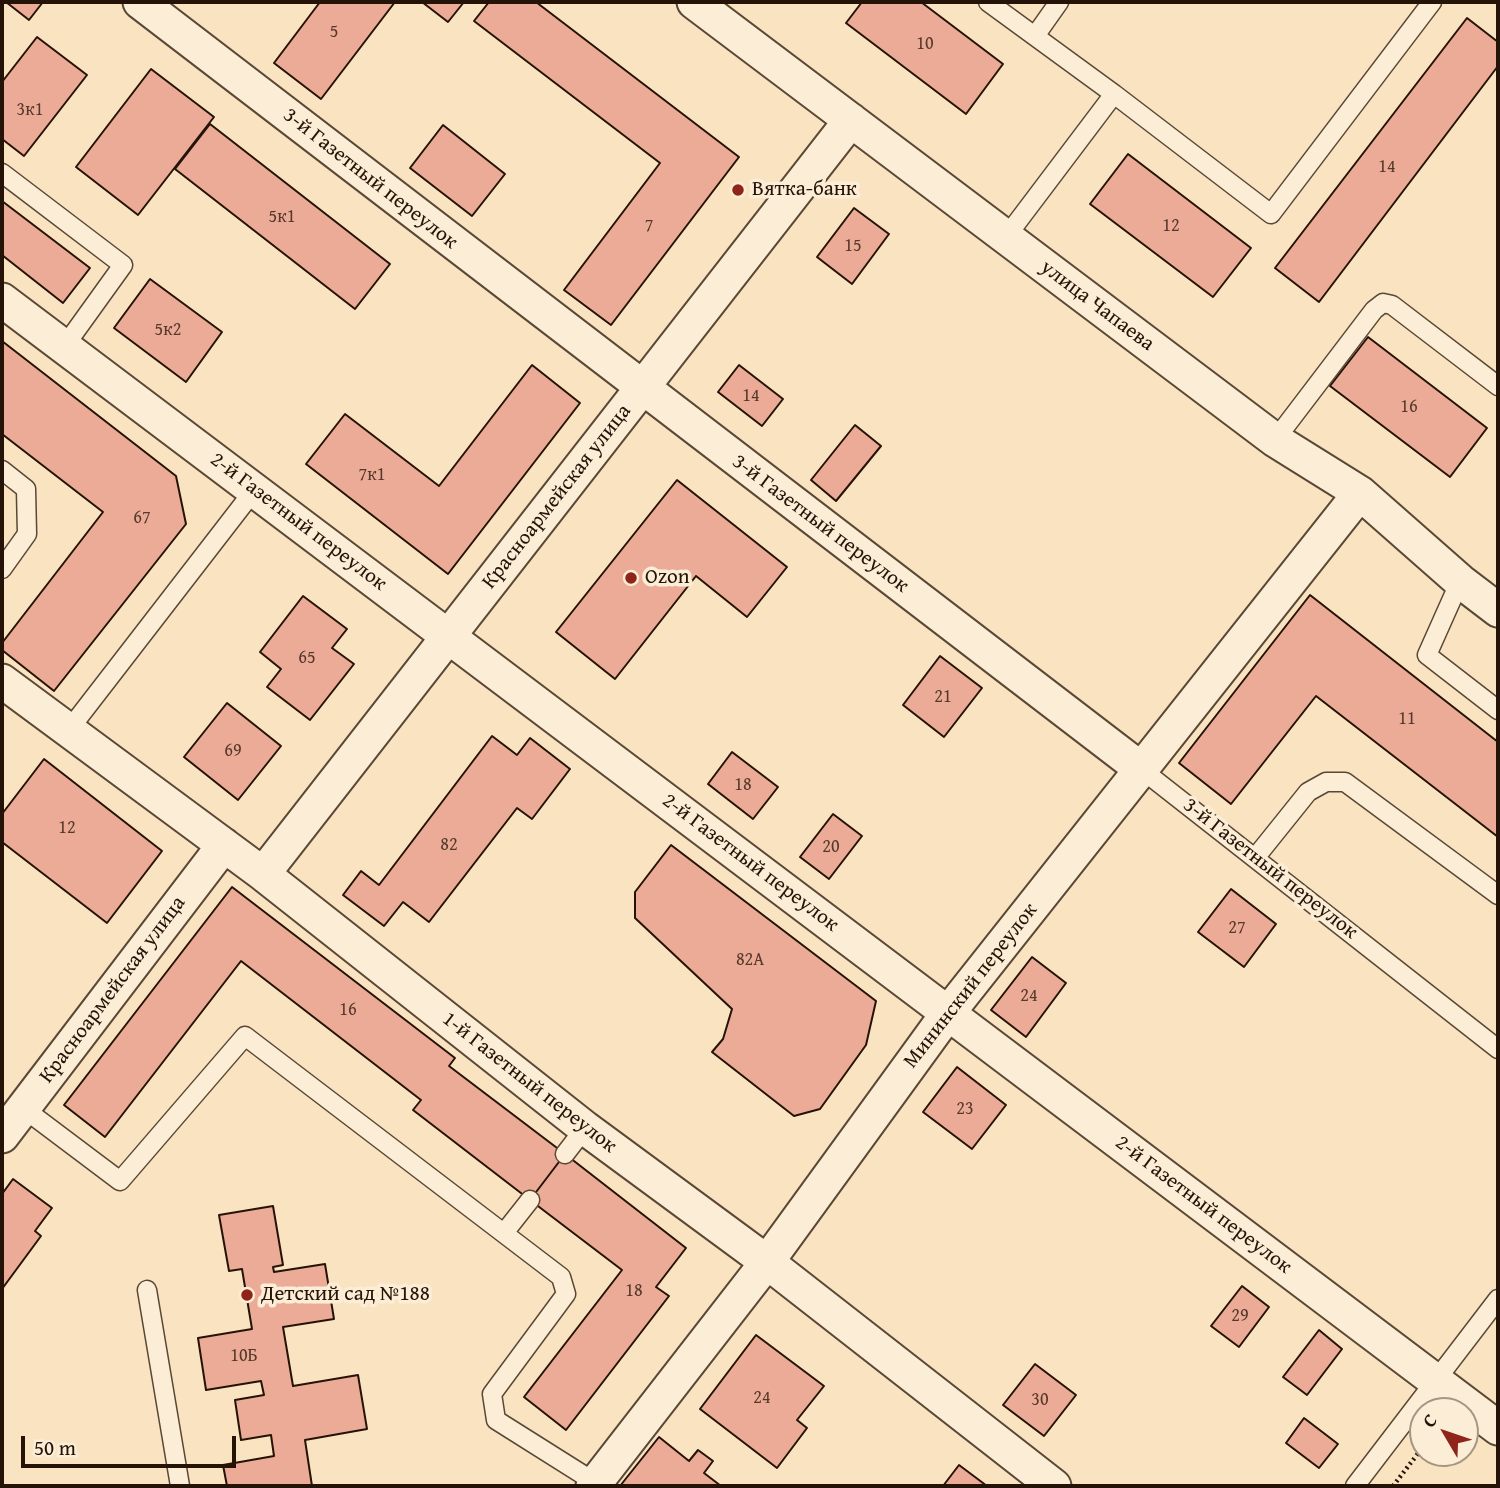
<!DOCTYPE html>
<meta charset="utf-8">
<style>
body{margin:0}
#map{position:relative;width:1500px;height:1488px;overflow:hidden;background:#f9e3c0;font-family:"Gentium Book Plus",serif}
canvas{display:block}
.frame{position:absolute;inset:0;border:4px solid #251307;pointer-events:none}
.north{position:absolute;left:1409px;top:1397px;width:70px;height:70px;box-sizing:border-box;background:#fbedd6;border:2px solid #a59683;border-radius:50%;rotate:309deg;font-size:19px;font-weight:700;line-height:28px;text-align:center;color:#251307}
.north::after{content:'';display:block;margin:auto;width:24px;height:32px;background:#8f2418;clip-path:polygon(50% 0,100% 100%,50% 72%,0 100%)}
.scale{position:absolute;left:21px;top:1436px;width:215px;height:32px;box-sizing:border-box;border:4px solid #251307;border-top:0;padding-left:9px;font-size:21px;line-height:24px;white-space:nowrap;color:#251307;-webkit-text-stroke:5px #fbedd6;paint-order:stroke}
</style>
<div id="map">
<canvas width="1500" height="1488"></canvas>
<div class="frame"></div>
<div class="north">С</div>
<div class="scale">50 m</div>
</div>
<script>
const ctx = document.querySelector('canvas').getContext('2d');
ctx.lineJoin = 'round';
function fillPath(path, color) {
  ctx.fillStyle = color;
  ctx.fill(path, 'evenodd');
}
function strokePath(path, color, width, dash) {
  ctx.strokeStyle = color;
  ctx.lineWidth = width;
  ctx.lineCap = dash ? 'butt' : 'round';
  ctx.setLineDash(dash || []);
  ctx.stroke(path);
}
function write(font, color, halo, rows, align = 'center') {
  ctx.font = font + ' "Gentium Book Plus",serif';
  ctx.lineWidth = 7;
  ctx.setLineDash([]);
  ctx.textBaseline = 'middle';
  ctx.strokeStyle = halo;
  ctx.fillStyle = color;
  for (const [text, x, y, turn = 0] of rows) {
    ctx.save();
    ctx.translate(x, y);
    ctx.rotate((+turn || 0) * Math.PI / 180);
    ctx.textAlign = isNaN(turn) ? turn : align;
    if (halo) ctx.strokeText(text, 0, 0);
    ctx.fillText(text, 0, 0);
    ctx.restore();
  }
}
const building = new Path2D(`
 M6 2H43L29 20Z
 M320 2H395L321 99 274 63Z
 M422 2H464L448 22Z
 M489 2H536L739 157 611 325 564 290 660 163 474 21Z
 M862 2H921L1003 64 966 114 846 23Z
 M1467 18 1498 42V66L1319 302 1275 268Z
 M37 37 87 75 24 156 2 139V82Z
 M151 69 214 117 138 215 76 167Z
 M210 124 390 264 355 309 175 169Z
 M443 125 505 174 472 216 410 168Z
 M1128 154 1251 248 1213 297 1090 204Z
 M2 201 90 268 63 303 2 255Z
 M854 208 889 234 852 284 817 257Z
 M150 279 222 332 186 382 114 328Z
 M1368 337 1487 428 1450 477 1330 386Z
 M2 341 176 476 186 524 54 691 2 650V643L103 512 2 434Z
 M532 365 580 403 448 574 306 464 345 414 439 486Z
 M739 365 783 399 762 426 718 392Z
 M855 425 881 446 836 501 811 480Z
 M677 480 787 567 747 617 696 576 615 679 556 632Z
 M1310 595 1498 742V837L1316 696 1231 804 1179 763Z
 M303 596 347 629 332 648 354 664 310 720 267 687 281 669 260 652Z
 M940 656 982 688 944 737 903 705Z
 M227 703 281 746 238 800 184 757Z
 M492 736 517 755 530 738 570 769 532 819 517 808 429 922 403 902 384 926 343 895 361 871 379 885Z
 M732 752 778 787 753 819 708 784Z
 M44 759 162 851 107 923 2 842V814Z
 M833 814 862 836 829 879 800 857Z
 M671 845 876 1001 866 1045 820 1109 794 1116 712 1052 723 1039 732 1009 635 918V892Z
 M232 887 455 1058 449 1066 565 1154 530 1200 413 1110 421 1100 241 961 105 1137 64 1105Z
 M1231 889 1276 924 1244 967 1198 932Z
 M1032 957 1066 983 1026 1037 991 1010Z
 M957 1067 1006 1105 972 1149 923 1112Z
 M565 1154 686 1248 656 1287 669 1296 566 1430 524 1397 622 1270 530 1200Z
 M13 1179 52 1208 35 1231 41 1236 2 1289V1194Z
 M273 1206 283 1265 273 1267 274 1272 325 1264 334 1319 283 1327 293 1386 358 1375 367 1429 305 1440 312 1486H227L223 1465 274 1456 271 1435 241 1440 235 1400 264 1395 261 1381 206 1390 198 1338 252 1329 242 1269 229 1271 219 1215Z
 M1242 1286 1269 1307 1239 1347 1211 1326Z
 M1319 1330 1342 1349 1307 1395 1283 1377Z
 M756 1335 824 1386 797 1420 807 1428 777 1468 700 1409Z
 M1035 1364 1076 1395 1044 1436 1003 1405Z
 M1304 1418 1338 1444 1319 1468 1286 1443Z
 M659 1437 689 1461 698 1450 713 1461 704 1473 721 1486H620Z
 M959 1465 987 1486H943Z`);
fillPath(building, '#ebab97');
strokePath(building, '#251307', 2);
const service = new Path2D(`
 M988 2 1114 94
 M1035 36 1059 2
 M2 173 123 265 64 347
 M1006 237 1114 94 1271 214 1432 2
 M1275 440 1374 310 1383 303 1392 305 1498 386
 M2 470 26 489 27 534 2 569
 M1460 581 1427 655 1498 710
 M68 731 255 489
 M1141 769 1498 1049
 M1255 858 1308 792 1326 782H1345L1498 895
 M23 1108 120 1181 245 1036 561 1277 566 1294 492 1394 496 1420 596 1483
 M565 1154 585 1128
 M504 1233 530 1200
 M147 1290 180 1486
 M1355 1486 1498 1299`);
const minor = new Path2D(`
 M140 2 1141 769
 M694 2 1275 440 1360 493 1460 581 1498 610
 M2 300 1498 1428
 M2 681 263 874 585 1128 767 1262 1054 1486
 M263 874 851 120
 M2 1136 224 845
 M593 1486 767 1262 948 1013 1360 493`);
strokePath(service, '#5a4735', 21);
strokePath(minor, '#5a4735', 37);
strokePath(new Path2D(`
 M1393 1486 1423 1447`), '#251307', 4.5, [2, 3.5]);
strokePath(service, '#fbedd6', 18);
strokePath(minor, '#fbedd6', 33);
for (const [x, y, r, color] of [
 [738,190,7,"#8f2418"],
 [631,578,7,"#8f2418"],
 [247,1295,7,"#8f2418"]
]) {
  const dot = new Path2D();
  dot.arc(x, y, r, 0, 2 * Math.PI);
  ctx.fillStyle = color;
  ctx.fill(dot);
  strokePath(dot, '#fbedd6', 2.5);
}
write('18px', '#56392b', null, [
 ["5",334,32],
 ["10",925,44],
 ["3к1",30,110],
 ["14",1387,167],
 ["5к1",282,217],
 ["7",649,226],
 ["12",1171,226],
 ["15",853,246],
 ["5к2",168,330],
 ["14",751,396],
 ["16",1409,407],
 ["7к1",372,475],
 ["67",142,518],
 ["65",307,658],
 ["21",943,697],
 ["11",1407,719],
 ["69",233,751],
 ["18",743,785],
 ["12",67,828],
 ["82",449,845],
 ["20",831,847],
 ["27",1237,928],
 ["82А",750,960],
 ["24",1029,996],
 ["16",348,1010],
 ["23",965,1109],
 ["18",634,1291],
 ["29",1240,1316],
 ["10Б",244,1356],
 ["24",762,1398],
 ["30",1040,1400]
]);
write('21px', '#251307', '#fbedd6', [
 ["3-й Газетный переулок",370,179,38],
 ["улица Чапаева",1097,306,37],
 ["Красноармейская улица",557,497,-52],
 ["2-й Газетный переулок",298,522,37],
 ["3-й Газетный переулок",820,524,37],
 ["2-й Газетный переулок",750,863,37],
 ["3-й Газетный переулок",1270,869,38],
 ["Мининский переулок",971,986,-52],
 ["Красноармейская улица",113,990,-53],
 ["1-й Газетный переулок",529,1083,38],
 ["2-й Газетный переулок",1203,1205,37]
]);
write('21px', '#251307', '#fbedd6', [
 ["Вятка-банк",752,190],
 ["Ozon",645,578],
 ["Детский сад №188",261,1295]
], 'left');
</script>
